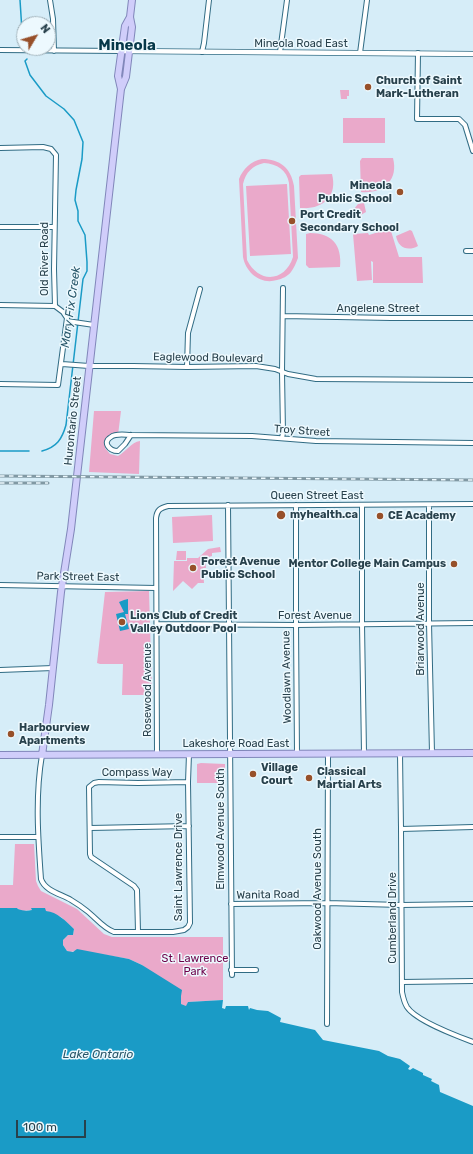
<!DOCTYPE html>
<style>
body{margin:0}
#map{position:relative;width:473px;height:1154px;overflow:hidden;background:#d6edf8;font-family:Rubik,sans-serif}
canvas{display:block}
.north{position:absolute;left:16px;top:16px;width:40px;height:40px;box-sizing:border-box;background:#edf9fe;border:1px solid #9eafb7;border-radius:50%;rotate:52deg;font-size:11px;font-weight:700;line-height:16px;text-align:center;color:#28414c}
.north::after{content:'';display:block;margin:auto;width:14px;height:18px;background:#97502a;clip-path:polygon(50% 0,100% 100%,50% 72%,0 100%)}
.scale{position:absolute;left:16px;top:1120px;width:70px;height:18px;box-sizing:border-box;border:2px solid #28414c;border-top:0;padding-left:5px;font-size:12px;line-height:14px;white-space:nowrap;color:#28414c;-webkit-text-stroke:3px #edf9fe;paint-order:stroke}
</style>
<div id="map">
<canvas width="473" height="1154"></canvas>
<div class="north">N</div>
<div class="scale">100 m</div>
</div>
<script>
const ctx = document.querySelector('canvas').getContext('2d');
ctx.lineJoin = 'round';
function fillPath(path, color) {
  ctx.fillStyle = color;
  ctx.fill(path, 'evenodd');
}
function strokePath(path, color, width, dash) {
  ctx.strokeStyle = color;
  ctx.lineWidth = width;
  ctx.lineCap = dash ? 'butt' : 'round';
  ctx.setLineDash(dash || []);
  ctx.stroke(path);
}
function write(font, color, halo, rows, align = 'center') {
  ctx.font = font + ' Rubik,sans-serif';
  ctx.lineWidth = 3;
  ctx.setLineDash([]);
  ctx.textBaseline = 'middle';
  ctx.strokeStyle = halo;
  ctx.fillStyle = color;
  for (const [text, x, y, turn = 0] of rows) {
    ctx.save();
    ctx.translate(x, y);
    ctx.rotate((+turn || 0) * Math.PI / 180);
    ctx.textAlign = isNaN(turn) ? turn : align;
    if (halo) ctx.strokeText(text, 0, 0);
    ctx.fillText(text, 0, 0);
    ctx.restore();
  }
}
fillPath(new Path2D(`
 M340 90H349V96H347V99H341Z
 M343 118H385V143H343Z
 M362 158H393C399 181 382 194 361 192L360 161Z
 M262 159C280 159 291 168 294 186L298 258C296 263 294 268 291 272 288 276 282 279 277 280 261 285 246 273 243 257L239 179C243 169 251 161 262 159ZM264 163C277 164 287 170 289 183L293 257C285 282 259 284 247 260L243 184C246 172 252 166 264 163Z
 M332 174C338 197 322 210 300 208L299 177 301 175Z
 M287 184 291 254 250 256 246 186Z
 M364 203 366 212 359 216 355 212 354 209 358 204Z
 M388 229 391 231 399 257H422L423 283H373V262L371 261 372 280 357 281 353 234 368 233 369 235Z
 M410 230 412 231 418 246C407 252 398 247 396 236Z
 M310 233C332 233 342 245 340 267L309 268 306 265V234Z
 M94 411H121L118 435 107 440 105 448 110 454 118 456C126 452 131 442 140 441L139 474 89 472Z
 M212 515 213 541 173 543 172 517Z
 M220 547 221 552 212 553V556L205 558 206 568H203L204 583H198L192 589 183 581 173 591 174 561H187V558H198L208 549Z
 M177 551H186V560H176Z
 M149 591 152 695H122L123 664H100L97 663 105 592Z
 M201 763 225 764V783H197V764Z
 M15 844H34L36 881 38 886 41 891 77 909 104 934 112 937H223V1000L188 1002 187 1007 181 1004V996L142 965 129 959 106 955 76 951 70 952 67 951 63 945V940L68 935H73L74 929 61 917 46 911 32 910 21 911 17 908H0V885H13Z`), '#eaa9ca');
fillPath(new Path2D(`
 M128 599V614H125L129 629 120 631 116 614 124 612 119 602 124 600Z
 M0 908H17L18 909C23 911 27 911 32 910L31 908H45L46 911C57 912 66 921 74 929L73 935H68L63 940V945L67 951 73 952 77 949 129 959 142 965 182 990 181 996V1004L186 1006 188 1002 223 1000 222 1008 225 1009 226 1006H248L249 1010 250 1008 257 1010 268 1011 281 1018 280 1022 315 1030 323 1040 379 1051 388 1056 400 1059 410 1066 408 1069 410 1070 413 1068 423 1073V1075L432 1079 431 1081 439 1085 440 1092 473 1106V1154H0Z`), '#1a9bc6');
strokePath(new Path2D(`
 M20 0 22 31 24 36
 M27 59 25 61 30 75 46 96 64 109 74 120 83 142 82 159 76 190 75 200 78 211V221L85 235 87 262V271L83 279 66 425C62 439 57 447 42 451
 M0 451H29`), '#1a9bc6', 1.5);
const minor = new Path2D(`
 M50 0 53 19 54 51
 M0 50 122 51
 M202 52 204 43 209 0
 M280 52 287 0
 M360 53 367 0
 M418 53 417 119H459L465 125 473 151
 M0 148 43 147 51 149 56 155 54 269 55 306 63 312 67 318 58 385 0 384
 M0 227H54
 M466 251H473
 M0 305 55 306
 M283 316 391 318H473
 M67 321 94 325
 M62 364 89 366H133L187 367 256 366 275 369 288 374 316 379 473 380
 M187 367 188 333 200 289
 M131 435 125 444 118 451C109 451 102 442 111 437 116 433 125 435 131 435L252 436 316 441 473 443
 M282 438 283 433 282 372 283 288
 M228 505 232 975
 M296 505V625L297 754
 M362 505V624L364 753
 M429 505V623L432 753
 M0 585 156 588
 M157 624 296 625 473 623
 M0 670 53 668
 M400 753 401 829 402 992C403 997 404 1002 407 1007 416 1021 457 1036 473 1042
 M157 754 156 518C157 510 160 508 168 506L473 504
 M42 755C35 796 38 838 41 879 45 891 61 894 71 900 76 903 82 907 87 911 96 918 103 928 114 932H173L184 930 188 927 190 923 188 782 189 754
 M90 828 189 826
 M401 829 473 827
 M0 837H38
 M231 904 327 903 401 905 473 904
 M138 932 137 890 134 886 91 857 90 854 89 787 94 783 99 782 138 783 188 782
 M231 970H256
 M402 982 473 981
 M327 1024 328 753`);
const tertiary = new Path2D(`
 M122 51 473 54`);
const primary = new Path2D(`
 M121 89 118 76 125 26 130 17
 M0 755 473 753
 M42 755 49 705 61 592 71 529 121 89 126 77 132 27 130 17 132 0`);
strokePath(minor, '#316c84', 6);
strokePath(tertiary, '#316c84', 6);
strokePath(primary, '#8187ba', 8);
strokePath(minor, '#fff', 4);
strokePath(tertiary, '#fff', 4.5);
strokePath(primary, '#d0cdfa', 6);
const rail = new Path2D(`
 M0 476 473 480
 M0 483H48`);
strokePath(rail, '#8199a4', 3);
strokePath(rail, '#edf9fe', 1.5, [4.5]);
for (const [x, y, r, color] of [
 [368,87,4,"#97502a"],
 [400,192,4,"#97502a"],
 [292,221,4,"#97502a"],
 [281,515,5,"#97502a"],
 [380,516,4,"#97502a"],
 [454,564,4,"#97502a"],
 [193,568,4,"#97502a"],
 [122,622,4,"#97502a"],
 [11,734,4,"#97502a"],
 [253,774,4,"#97502a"],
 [309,778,4,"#97502a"]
]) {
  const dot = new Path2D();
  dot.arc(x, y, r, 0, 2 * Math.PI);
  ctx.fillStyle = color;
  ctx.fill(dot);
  strokePath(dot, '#edf9fe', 1.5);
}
write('11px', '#28414c', '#edf9fe', [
 ["Mineola Road East",301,44],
 ["Old River Road",45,259,-90],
 ["Angelene Street",378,309],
 ["Eaglewood Boulevard",208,358,1],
 ["Hurontario Street",73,421,-84],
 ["Troy Street",302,431,4],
 ["Queen Street East",317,496],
 ["Park Street East",78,577,1],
 ["Forest Avenue",315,616],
 ["Briarwood Avenue",421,629,-90],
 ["Woodlawn Avenue",287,677,-91],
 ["Rosewood Avenue",148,690,-90],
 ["Lakeshore Road East",236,744],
 ["Compass Way",137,773],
 ["Elmwood Avenue South",221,829,-90],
 ["Saint Lawrence Drive",179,867,-90],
 ["Oakwood Avenue South",318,889,-90],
 ["Wanita Road",268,895,-1],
 ["Cumberland Drive",393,918,-90]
]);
write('bold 11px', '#28414c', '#edf9fe', [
 ["Church of Saint",376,81],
 ["Mark-Lutheran",376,94],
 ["Mineola",392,186,"right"],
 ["Public School",392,199,"right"],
 ["Port Credit",300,215],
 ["Secondary School",300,228],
 ["myhealth.ca",290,515],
 ["CE Academy",388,516],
 ["Forest Avenue",201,562],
 ["Public School",201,575],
 ["Mentor College Main Campus",446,564,"right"],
 ["Lions Club of Credit",130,616],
 ["Valley Outdoor Pool",130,629],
 ["Harbourview",19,728],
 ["Apartments",19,741],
 ["Village",261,768],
 ["Court",261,781],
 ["Classical",317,772],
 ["Martial Arts",317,785]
], 'left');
write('11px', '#6c0049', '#edf9fe', [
 ["St. Lawrence",195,959],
 ["Park",195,972]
]);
write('italic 12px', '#275669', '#edf9fe', [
 ["Mary Fix Creek",71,307,-82],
 ["Lake Ontario",98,1055]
]);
write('bold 15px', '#073849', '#edf9fe', [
 ["Mineola",127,46]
]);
</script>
